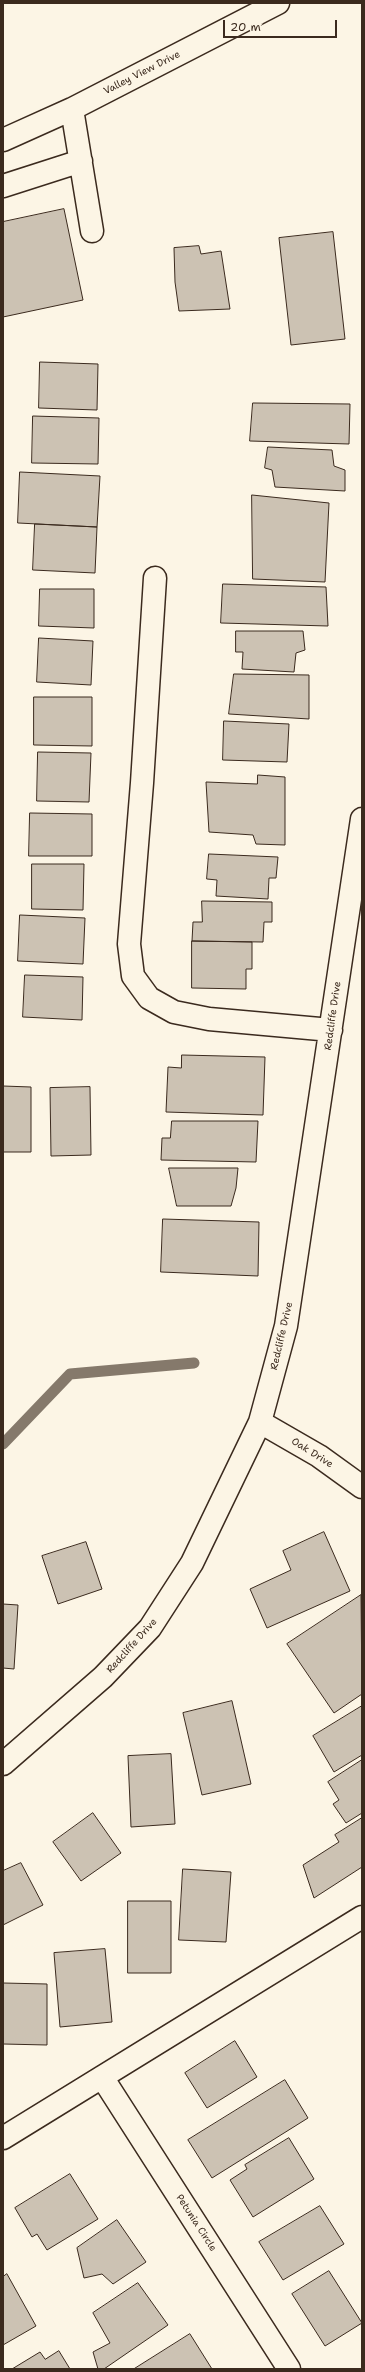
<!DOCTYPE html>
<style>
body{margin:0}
#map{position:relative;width:365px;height:2372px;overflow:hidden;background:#fcf5e5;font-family:"Shantell Sans",sans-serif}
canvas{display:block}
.frame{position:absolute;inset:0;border:4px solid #3b2a1e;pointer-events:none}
.scale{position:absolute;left:223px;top:20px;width:114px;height:18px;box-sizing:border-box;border:2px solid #3b2a1e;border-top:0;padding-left:5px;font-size:12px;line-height:14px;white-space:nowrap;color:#3b2a1e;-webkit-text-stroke:3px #fcf5e5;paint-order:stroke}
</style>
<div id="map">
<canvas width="365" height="2372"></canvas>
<div class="frame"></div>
<div class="scale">20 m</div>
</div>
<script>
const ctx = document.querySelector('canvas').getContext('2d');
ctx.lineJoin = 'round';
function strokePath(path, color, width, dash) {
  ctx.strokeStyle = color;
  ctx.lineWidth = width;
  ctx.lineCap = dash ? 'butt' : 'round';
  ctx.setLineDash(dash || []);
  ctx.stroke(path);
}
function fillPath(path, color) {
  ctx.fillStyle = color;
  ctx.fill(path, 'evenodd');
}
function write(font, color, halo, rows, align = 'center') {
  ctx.font = font + ' "Shantell Sans",sans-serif';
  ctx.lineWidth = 3;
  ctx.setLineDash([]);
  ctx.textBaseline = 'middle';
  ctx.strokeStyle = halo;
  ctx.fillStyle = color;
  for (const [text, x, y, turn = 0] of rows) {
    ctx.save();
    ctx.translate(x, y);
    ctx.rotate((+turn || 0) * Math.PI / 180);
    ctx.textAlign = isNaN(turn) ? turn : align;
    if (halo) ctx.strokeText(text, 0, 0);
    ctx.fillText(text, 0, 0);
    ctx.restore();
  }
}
strokePath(new Path2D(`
 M3 1444 70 1374 194 1363`), '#85796b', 11);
const building = new Path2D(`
 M64 209 83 300 3 317V222Z
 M333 232 345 339 291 345 279 238Z
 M199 246 201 254 221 251 230 309 179 311 175 282 174 248Z
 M40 362 98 364 97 410 39 408Z
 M253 403 350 404 349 444 250 441Z
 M33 416 99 418 98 464 32 463Z
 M268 447 332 450 334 466 345 470V491L275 487 272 470 265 468Z
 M20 472 100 476 97 527 18 523Z
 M252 495 329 503 325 582 253 579Z
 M35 524 97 527 95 573 33 570Z
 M223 584 326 587 328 626 221 623Z
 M40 589H94V628L39 626Z
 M236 631H303L305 650 296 653 294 672 242 669 243 652H236Z
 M39 638 93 641 91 685 37 682Z
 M234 674 309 675V719L229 714Z
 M34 697H92V746L34 745Z
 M224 721 289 724 287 762 223 760Z
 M38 752 91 753 89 802 37 801Z
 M258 775 285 777V845L256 844 253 835 209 832 206 782 257 784Z
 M30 813 92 814V856H29Z
 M209 854 278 857 276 878H269L268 899 216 896 217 880 207 879Z
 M32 864H84L83 910 32 909Z
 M202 901 272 902V922H264L263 942 192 941 193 922H202Z
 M20 915 85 918 83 964 18 961Z
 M192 941 252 942V969H246V989L192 988Z
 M25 975 83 977 82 1020 23 1017Z
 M182 1055 265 1057 263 1115 166 1112 168 1067 181 1068Z
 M3 1086 31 1087V1152H3Z
 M90 1087 91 1155 51 1156 50 1088Z
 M172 1121H258L256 1162 161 1160 162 1138H170Z
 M169 1168H238L236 1188 231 1206H177Z
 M163 1219 259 1222 258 1276 161 1272Z
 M324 1532 350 1591 267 1628 250 1589 291 1570 283 1551Z
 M86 1542 102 1589 58 1604 42 1556Z
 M361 1595 362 1694 334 1713 287 1644Z
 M3 1604 18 1605 14 1669 3 1668Z
 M232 1701 251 1784 202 1795 183 1713Z
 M362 1706V1755L334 1772 313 1736Z
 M171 1754 175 1824 131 1827 128 1756Z
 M362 1760V1813L346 1823 333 1804 339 1800 328 1782Z
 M93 1813 121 1853 81 1881 53 1842Z
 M362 1818V1867L314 1898 303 1865 339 1842 335 1835Z
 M21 1863 43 1905 3 1925V1871Z
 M183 1869 231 1872 226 1942 179 1940Z
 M128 1901H171V1973H128Z
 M105 1949 112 2022 60 2027 54 1953Z
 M3 1983 47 1984V2045L3 2044Z
 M235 2041 257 2077 207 2108 185 2073Z
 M285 2080 308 2118 212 2178 188 2140Z
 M289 2138 314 2179 253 2217 230 2180 247 2169 245 2165Z
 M70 2174 98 2219 47 2250 37 2234 32 2237 15 2208Z
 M320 2206 344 2244 283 2280 259 2242Z
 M117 2220 146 2262 113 2284 102 2274 84 2278 77 2248Z
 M329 2271 362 2323 325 2346 292 2294Z
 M7 2274 36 2326 3 2345V2277Z
 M138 2283 168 2325 104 2369H98L93 2352 110 2343 93 2313Z
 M190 2334 212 2369H134Z
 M59 2351 70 2369H12L40 2352 45 2359Z`);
fillPath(building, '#ccc2b3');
strokePath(building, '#3b2a1e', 1);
const minor = new Path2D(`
 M72 109 92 231
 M3 140 72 109 278 3
 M3 186 81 161
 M155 578 142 783 129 944 133 976 149 998 174 1012 209 1019 331 1030
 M260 1422 319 1456 362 1487
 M3 1764 103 1677 150 1628 192 1563 260 1422 286 1326 362 819
 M102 2077 289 2369
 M3 2138 362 1917`);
strokePath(minor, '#3b2a1e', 25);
strokePath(minor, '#fcf5e5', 22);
write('10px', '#3b2a1e', '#fcf5e5', [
 ["Valley View Drive",142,73,-27],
 ["Redcliffe Drive",333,1016,-82],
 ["Redcliffe Drive",282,1336,-77],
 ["Oak Drive",312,1453,32],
 ["Redcliffe Drive",132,1646,-48],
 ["Petunia Circle",196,2223,57]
]);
</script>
